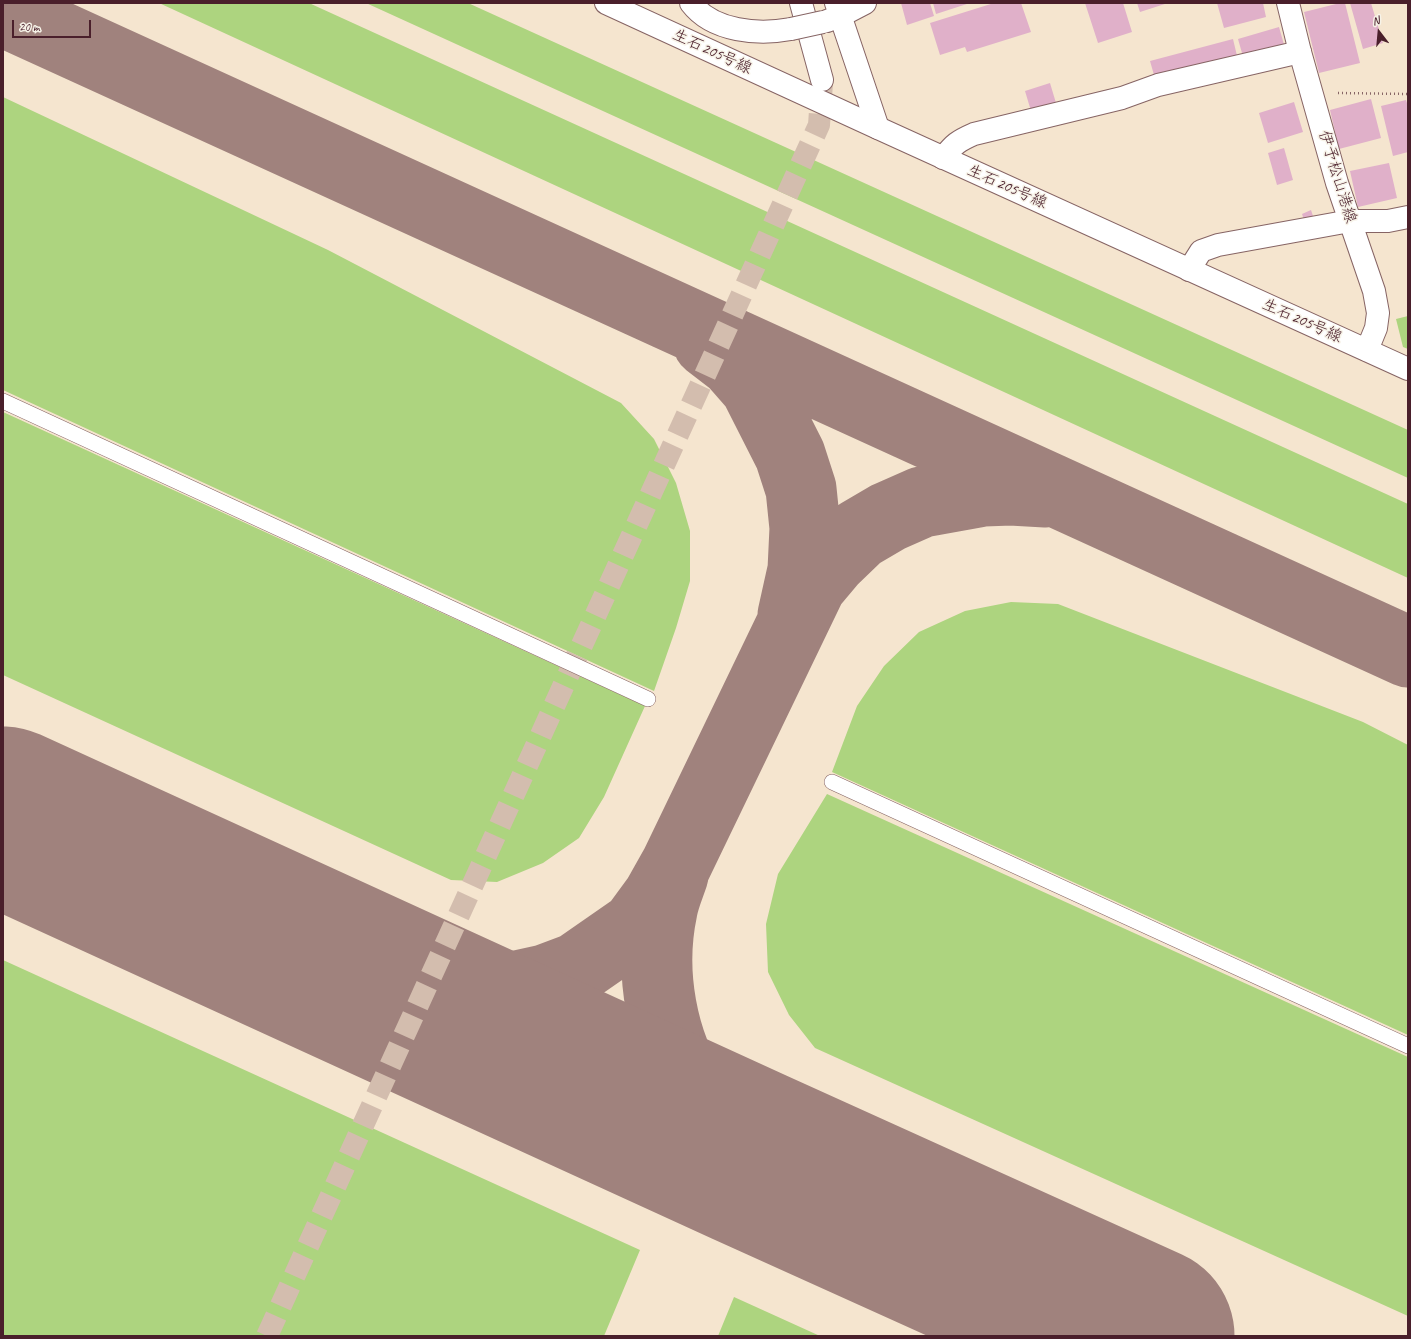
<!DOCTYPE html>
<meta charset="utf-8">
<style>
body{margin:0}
#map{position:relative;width:1411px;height:1339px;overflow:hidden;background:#f5e5cf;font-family:Caveat,sans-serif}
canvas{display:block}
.frame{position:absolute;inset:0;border:4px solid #4a1f2b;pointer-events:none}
.north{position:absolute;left:1359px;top:12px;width:40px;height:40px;-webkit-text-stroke:3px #f7f3e8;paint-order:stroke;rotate:344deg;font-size:11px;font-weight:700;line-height:16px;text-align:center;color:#4a1f2b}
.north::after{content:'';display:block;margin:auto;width:14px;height:18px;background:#4a1f2b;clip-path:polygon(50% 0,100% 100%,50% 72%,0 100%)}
.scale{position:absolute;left:12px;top:20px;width:79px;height:18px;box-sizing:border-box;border:2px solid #4a1f2b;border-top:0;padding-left:5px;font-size:12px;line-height:14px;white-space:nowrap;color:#4a1f2b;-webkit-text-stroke:3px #f7f3e8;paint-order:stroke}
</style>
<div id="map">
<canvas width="1411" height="1339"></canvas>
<div class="frame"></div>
<div class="north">N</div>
<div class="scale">20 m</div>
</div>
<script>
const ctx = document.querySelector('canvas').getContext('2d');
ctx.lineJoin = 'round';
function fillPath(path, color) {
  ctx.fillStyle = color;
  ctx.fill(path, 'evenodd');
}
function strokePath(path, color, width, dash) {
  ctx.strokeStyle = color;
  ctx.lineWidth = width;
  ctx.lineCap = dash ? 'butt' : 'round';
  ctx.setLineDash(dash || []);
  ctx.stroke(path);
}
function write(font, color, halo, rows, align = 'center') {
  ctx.font = font + ' Caveat,"Klee One",sans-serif';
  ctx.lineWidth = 3;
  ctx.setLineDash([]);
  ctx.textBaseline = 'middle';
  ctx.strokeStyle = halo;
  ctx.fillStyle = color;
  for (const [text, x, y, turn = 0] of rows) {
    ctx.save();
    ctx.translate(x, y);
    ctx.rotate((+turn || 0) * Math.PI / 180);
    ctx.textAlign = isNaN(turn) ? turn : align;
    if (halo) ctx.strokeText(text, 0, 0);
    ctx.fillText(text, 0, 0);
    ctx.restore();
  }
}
fillPath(new Path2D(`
 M159 3H309L1408 504V578Z
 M366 3H468L1408 430V478Z
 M3 97 328 250 621 403 654 439 676 483 690 531V581L676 628 654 691 3 390Z
 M1408 316V349L1403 347 1396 319Z
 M3 412 645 706 604 797 579 838 543 863 497 882 451 880 3 675Z
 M1011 602 1058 604 1363 722 1408 745V1035L832 772 857 706 884 666 919 632 965 611Z
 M827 794 1408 1057V1316L815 1048 789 1015 768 972 766 924 778 874Z
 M3 960 640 1250 604 1336H3Z
 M734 1297 820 1336H718Z`), '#add47f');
strokePath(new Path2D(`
 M3 11 1408 652
 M708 342 734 362 755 386 790 455 801 489 805 528 803 570 793 615
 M673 875C669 887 664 898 662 910 649 971 661 1043 696 1094 712 1116 731 1137 749 1157
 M401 998 460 997 504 989 545 980 577 968 636 927 658 897 676 865 811 585 832 560 859 534 888 517 922 502 983 491 1011 490 1046 492`), '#a0827d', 71);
strokePath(new Path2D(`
 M3 816 749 1157 1145 1336`), '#a0827d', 179);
fillPath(new Path2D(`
 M901 3H930L934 16 907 25Z
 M933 3H970L936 14Z
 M994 3H1021L1031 32 967 52 965 47 940 55 930 23Z
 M1085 3H1123L1132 32 1098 43Z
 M1137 3H1168L1140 12Z
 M1217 3H1263L1266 17 1224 28Z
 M1340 3H1345L1360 63 1319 73 1304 12Z
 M1350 3H1371L1383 43 1363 49Z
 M1279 27 1285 48 1244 60 1238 39Z
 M1233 39 1238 60 1156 82 1150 61Z
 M1050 83 1056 103 1031 111 1025 91Z
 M1371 99 1381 138 1339 149 1330 110Z
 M1406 100 1408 106V152L1393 156 1381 106Z
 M1294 102 1303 132 1268 143 1259 113Z
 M1284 148 1293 180 1277 185 1268 153Z
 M1389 163 1397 198 1358 207 1350 171Z
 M1311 210 1314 219 1305 223 1302 214Z`), '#e0b0c9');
strokePath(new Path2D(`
 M267 1336 819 125 822 83`), '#d3bdae', 22, [22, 11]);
const service = new Path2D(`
 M3 401 648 699
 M832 782 1408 1046`);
const minor = new Path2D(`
 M691 3C713 32 759 35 791 29
 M801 3 822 80
 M836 3 878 128
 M827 21 840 16 865 3
 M943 158C954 144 958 141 974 134L1122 98 1158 85 1300 52
 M1189 270 1201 251 1218 245 1350 221H1388L1408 217`);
const tertiary = new Path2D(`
 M606 3 878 128 1408 369`);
const primary = new Path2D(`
 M1288 3 1300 52 1337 183 1374 291 1378 313 1376 328 1367 350`);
strokePath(service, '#866464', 16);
strokePath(minor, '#866464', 24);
strokePath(tertiary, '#866464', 24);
strokePath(primary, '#866464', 24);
strokePath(new Path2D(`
 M1338 93 1408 94`), '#866464', 2.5, [1, 3]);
strokePath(service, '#fff', 15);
strokePath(minor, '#fff', 22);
strokePath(tertiary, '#fff', 22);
strokePath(primary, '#fff', 22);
const minorBridge = new Path2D(`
 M791 29 823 22`);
strokePath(minorBridge, '#866464', 24, []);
strokePath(minorBridge, '#fff', 22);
write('16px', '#4a1f2b', '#f7f3e8', [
 ["生石205号線",712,52,25],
 ["伊予松山港線",1337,177,73],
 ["生石205号線",1007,187,24],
 ["生石205号線",1302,321,24]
]);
</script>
